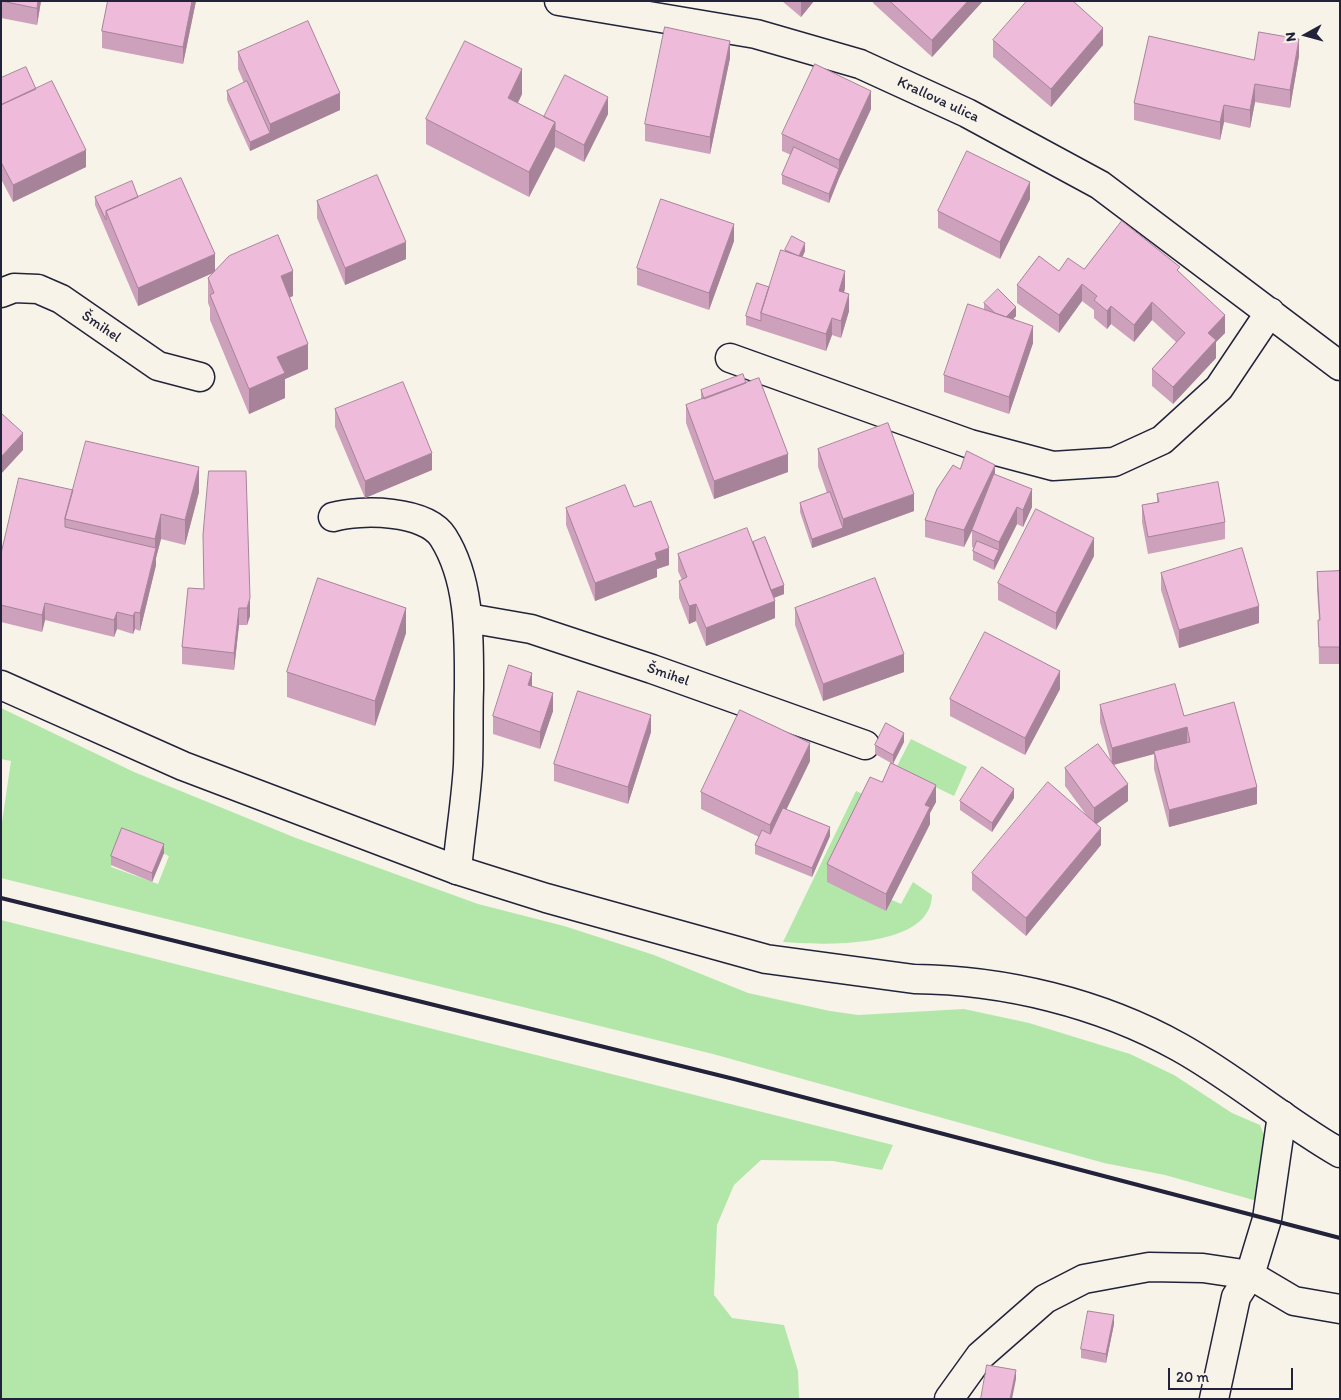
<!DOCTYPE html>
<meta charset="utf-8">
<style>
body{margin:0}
#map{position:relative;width:1341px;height:1400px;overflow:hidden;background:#f7f3e8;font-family:Itim,sans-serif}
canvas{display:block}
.frame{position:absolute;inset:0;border:2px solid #22223b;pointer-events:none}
.north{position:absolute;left:1281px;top:10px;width:50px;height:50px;-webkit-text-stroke:4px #f7f3e8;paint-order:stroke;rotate:263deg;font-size:14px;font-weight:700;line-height:20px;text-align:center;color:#22223b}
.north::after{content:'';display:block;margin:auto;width:18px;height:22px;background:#22223b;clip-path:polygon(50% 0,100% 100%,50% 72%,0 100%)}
.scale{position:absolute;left:1168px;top:1368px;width:125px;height:22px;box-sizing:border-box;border:2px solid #22223b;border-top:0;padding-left:6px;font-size:15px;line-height:18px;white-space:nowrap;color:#22223b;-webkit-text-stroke:4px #f7f3e8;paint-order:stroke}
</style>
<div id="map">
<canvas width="1341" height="1400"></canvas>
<div class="frame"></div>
<div class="north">N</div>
<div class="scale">20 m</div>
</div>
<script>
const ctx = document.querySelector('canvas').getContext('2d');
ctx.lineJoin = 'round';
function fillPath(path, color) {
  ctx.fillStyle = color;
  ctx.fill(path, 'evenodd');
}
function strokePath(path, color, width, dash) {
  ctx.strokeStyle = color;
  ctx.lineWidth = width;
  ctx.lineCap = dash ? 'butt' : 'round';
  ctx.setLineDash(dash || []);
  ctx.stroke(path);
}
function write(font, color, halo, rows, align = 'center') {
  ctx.font = font + ' Itim,sans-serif';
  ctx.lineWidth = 4;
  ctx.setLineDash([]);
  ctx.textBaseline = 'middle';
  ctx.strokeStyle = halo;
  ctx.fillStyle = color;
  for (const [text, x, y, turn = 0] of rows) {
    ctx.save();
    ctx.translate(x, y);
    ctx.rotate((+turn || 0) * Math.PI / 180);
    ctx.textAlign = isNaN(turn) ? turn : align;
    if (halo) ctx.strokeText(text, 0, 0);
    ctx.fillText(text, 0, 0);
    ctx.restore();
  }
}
fillPath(new Path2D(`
 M1 708 134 772 296 838 478 904 564 926 654 955 748 993 830 1011 858 1015 964 1009 1029 1023 1130 1054 1174 1075 1232 1113 1260 1125 1266 1140 1257 1201 1165 1175 1104 1163 713 1054 1 878V829L11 761 1 759ZM121 834 169 856 158 884 111 867Z
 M911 739 967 767 954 796 896 768Z
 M856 791 869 797 892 900 901 904 913 882 932 895C931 950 819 945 783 942Z
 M1 920 893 1145 882 1170 833 1161 761 1160 734 1185 717 1225 714 1295 732 1318 784 1325 798 1371 799 1399H1Z`), '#b2e7a9');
const street = new Path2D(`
 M559 1 756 34 860 64 967 113 1100 185 1340 366
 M1 293 14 288 38 289 61 299 158 366 200 377
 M730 358 970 444 1053 466 1114 462 1162 440 1219 388 1270 312
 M333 517C361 509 426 510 443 537 471 581 469 639 469 689 468 714 469 740 468 765 466 800 460 835 457 870
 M468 618 531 629 652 669 865 745
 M949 1399 980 1356 1045 1299 1084 1279 1149 1267 1203 1268 1250 1275 1294 1301 1340 1309
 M1214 1399 1236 1297 1250 1275 1267 1219 1282 1115`);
const secondary = new Path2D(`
 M1 685 183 766 457 870 546 898 766 959 914 979C1004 980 1100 1003 1179 1047 1235 1078 1284 1121 1340 1153`);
strokePath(street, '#22223b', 31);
strokePath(secondary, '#22223b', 31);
strokePath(street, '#f7f3e8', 28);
strokePath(secondary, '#f7f3e8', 28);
strokePath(new Path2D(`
 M1 898 734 1079 1340 1238`), '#22223b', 4);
fillPath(new Path2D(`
 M1 1H41L37 25 1 18Z
 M108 1H196L183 64 102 48V31Z
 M782 1H814L801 17Z
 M873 1H983L932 57 873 3Z
 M993 40 1103 45 1051 107 993 57Z
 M238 52 340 110 250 151 227 100V91L244 83 238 69Z
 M1299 56 1290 108 1255 102 1250 128 1224 122 1220 140 1134 120V103L1254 60Z
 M730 58 710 154 645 141V124Z
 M1 78 36 89 86 167 13 202 1 179Z
 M522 94 518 103 544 117 608 114 584 162 555 147 529 197 426 144V119Z
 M871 109 839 178 829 203 782 184V175L791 155 782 151V134Z
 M95 197H138L215 271 293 296 289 298 308 369 285 379V398L249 414 210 320V308L208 303V278L213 273 138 306 95 205Z
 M1030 199 1000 259 938 228V211Z
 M317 201 406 259 345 285 317 218Z
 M734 241 709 310 637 285V268Z
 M785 250 805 251 802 257 845 288 844 293 849 311 841 338 832 335 826 351 746 325V316L769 287 785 252Z
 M1084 269 1180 273 1225 333 1216 342V358L1173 404 1152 386V369L1176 342 1152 320 1134 342 1111 324 1107 329 1094 318V310L1082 301 1059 333 1017 303V285L1059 271Z
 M984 303 1016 316 1013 319 1033 343 1009 414 944 392V375L984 310Z
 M746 383 788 472 714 499 686 423V405L701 400V390Z
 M335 409 432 470 365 498 335 427Z
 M818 449 914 511 812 548 800 512V503L827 493 818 467Z
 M960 469 995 474 1032 507 1023 527 1017 524 994 570 973 560V551L974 548 972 547V531L964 547 925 537V520Z
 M209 471 250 616 247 625H239L234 670 182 664V647L204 589Z
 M73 490 199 492 185 545 161 539 156 558V565L140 631 135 629 133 634 117 629 114 637 45 620 42 632 1 622V554Z
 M1157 494 1225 522V539L1148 554 1142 522V505L1157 502Z
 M634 507 669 565 657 569V577L595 601 566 525V508Z
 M753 542 784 594 774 598 775 618 706 646 696 621 689 624 679 598V581L682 580 678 571V554Z
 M1094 556 1056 630 998 600V583Z
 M1340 571V664H1319L1318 620H1319L1317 589V572Z
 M1161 573 1259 623 1179 648 1161 590Z
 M795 608 904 672 823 701 795 625Z
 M406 633 375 726 287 697V672Z
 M532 687 553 711 540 749 493 734V716Z
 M1060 689 1025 755 950 716V699Z
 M1100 705 1184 716 1257 804 1169 827 1154 769V754L1114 765 1128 801 1096 824 1101 845 1026 936 972 890V873L1087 816 1065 786V768L1111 762 1100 722Z
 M651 732 628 804 554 781V764Z
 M904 742 893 763 936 802 930 813V824L886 911 827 882V864L882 782 891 763 875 754V745Z
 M810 761 786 810 830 836 812 877 755 854V845L759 837 701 809V792Z
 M1014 798 992 832 960 810V801Z
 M164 853 152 882 111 865V856Z
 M1114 1324 1106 1363 1081 1358V1349Z`), '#cda1bb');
fillPath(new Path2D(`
 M38 1H41L37 25V8Z
 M192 1H196L183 64V47Z
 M801 1H814L801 17Z
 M968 1H983L932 57V40Z
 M1103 28V45L1051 107V89Z
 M1299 39V56L1290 108V90Z
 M730 41V58L710 154V137Z
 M522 69V94L508 123V98Z
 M1255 84V102L1250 128V110Z
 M871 91V109L839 178 829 203V194L839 169V160Z
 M340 93V110L250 151V142L270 133V124Z
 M608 97V114L584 162V145Z
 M1224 105V122L1220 140V122Z
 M555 122V147L529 197V172Z
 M86 150V167L13 202V185Z
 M1030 182V199L1000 259V242Z
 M734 224V241L709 310V293Z
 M406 242V259L345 285V268Z
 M805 243V251L799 265V257Z
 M215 254V272L138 306V288Z
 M293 271V296L281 301V276Z
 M845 271V288L839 308V291Z
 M1082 284V301L1059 333V315Z
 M849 294V311L841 338V321Z
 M1152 302V320L1134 342V325Z
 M1111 306V324L1107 329V311Z
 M1016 307V316L1002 330V321Z
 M1225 315V333L1216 342V358L1173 404V387L1208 333Z
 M832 318V335L826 351V334Z
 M1033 326V343L1009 414V397Z
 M308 344V369L285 379V398L249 414V389L277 357Z
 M23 433V450L1 474V457Z
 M432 453V470L365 498V481Z
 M788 454V472L714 499V481Z
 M995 465V482L964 547V530Z
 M199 467V492L185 545V520Z
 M1032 489V507L1023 527V510Z
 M914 494V511L843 537V519Z
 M1017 507V524L994 570V561L999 550V542Z
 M161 514V539L156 558V565L140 631V613L155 553V539Z
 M843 528V537L812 548V539Z
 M1094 538V556L1056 630V613Z
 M669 548V565L657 569V577L595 601V583L655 553Z
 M784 585V594L768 600V591Z
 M250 598V616L247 625V608Z
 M775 601V618L706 646V628Z
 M45 603V620L42 632V615Z
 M696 604V621L689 624V606Z
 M1259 606V623L1179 648V630Z
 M239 608V625L234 670V653Z
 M406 608V633L375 726V701Z
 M117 612V629L114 637V620Z
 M135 612V629L133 634V616Z
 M904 654V672L823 701V684Z
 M1060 671V689L1025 755V738Z
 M532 673V690L528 685Z
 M553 693V711L540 749V732Z
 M651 715V732L628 804V787Z
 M1187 727V745L1154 751V754L1112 765V748Z
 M904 733V742L893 764V755Z
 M810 743V761L770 843V825Z
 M1128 784V801L1094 826V808Z
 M936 785V802L930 813V824L886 911V894L925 805Z
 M1257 787V804L1169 827V810Z
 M1014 789V798L992 832V823Z
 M830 827V836L812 877V868Z
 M1101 828V845L1026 936V918Z
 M164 844V853L152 882V873Z
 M1114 1315V1324L1106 1363V1354Z
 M1016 1370V1379L1012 1399H1010Z`), '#a78399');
const building = new Path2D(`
 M2 1H38L37 8Z
 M108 1H192L183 47 102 31Z
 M890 1H968L932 40Z
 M1027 1H1073L1103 28 1051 89 993 40Z
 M308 21 340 93 270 124 238 52Z
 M665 27 730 41 710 137 645 124Z
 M1259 32 1299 39 1290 90 1255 84 1250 110 1224 105 1220 122 1134 103 1149 36 1254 60Z
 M465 41 522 69 508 98 555 122 529 172 426 119Z
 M815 64 871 91 839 160 782 134Z
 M26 67 36 89 1 105V78Z
 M565 75 608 97 584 145 555 130V122L544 117Z
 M52 81 86 150 13 185 1 162V105Z
 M247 81 270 133 250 142 227 91Z
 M794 147 839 169 829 194 782 175Z
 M967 151 1030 182 1000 242 938 211Z
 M377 175 406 242 345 268 317 201Z
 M181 178 215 254 138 288 106 211Z
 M132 181 138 197 106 211V220L95 197Z
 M661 199 734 224 709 293 637 268Z
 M1122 221 1180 267 1177 270 1225 315 1208 333 1216 340 1173 387 1152 369 1185 333 1152 302 1134 325 1111 306 1107 311 1094 300 1097 296 1082 284 1059 315 1017 285 1039 256 1059 271 1068 258 1084 269Z
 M278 235 293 271 281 276 308 344 277 357 285 373 249 389 210 295 214 293 208 278 229 256Z
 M792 236 805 243 799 256 785 250Z
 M781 250 845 271 839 291 849 294 841 321 832 318 826 334 761 313Z
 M757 283 769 287 761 313V321L746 316Z
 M998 289 1016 307 1006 317 995 313 984 303Z
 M968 304 1033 326 1009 397 944 375Z
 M743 374 746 383 704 399 701 390Z
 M759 378 788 454 714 481 686 405Z
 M403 382 432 453 365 481 335 409Z
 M1 413 23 433 1 457Z
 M888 423 914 494 843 519 818 449Z
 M86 441 199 467 185 520 161 514 155 539 65 519Z
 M967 451 995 465 964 530 925 520 937 489 953 465 960 469Z
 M209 471H246L250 598 247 608H239L234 653 182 647 188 588 204 589 203 535Z
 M994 474 1032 489 1023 510 1017 507 999 542 972 530Z
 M19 478 73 490 65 519V527L156 548 140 613 135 612 133 616 117 612 114 620 45 603 42 615 1 605V554Z
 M1218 482 1225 522 1148 537 1142 505 1159 502 1157 494Z
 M625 485 634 507 651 501 669 548 655 553 657 560 595 583 566 508Z
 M830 492 843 528 812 539 800 503Z
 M1036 509 1094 538 1056 613 998 583Z
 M747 528 775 601 706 628 696 604 689 606 679 581 687 577 678 554Z
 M765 537 784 585 771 590 753 542Z
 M977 541 999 550 994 561 973 551Z
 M1242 548 1259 606 1179 630 1161 573Z
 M1340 571V647H1319L1318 620H1320L1317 572Z
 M318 578 406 608 375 701 287 672Z
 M875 578 904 654 823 684 795 608Z
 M985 632 1060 671 1025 738 950 699Z
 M509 665 532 673 528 685 553 693 540 732 493 716Z
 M1175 684 1184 716 1234 702 1257 787 1169 810 1154 751 1190 742 1187 727 1112 748 1100 705Z
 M578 691 651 715 628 787 554 764Z
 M740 710 810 743 770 825 701 792Z
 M886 723 904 733 893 755 875 745Z
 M1098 744 1128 784 1094 808 1065 768Z
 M891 763 936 785 925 805 930 807 886 894 827 864 870 777 882 782Z
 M982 767 1014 789 992 823 960 801Z
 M1048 782 1101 828 1026 918 972 873Z
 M783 808 830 827 812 868 755 845 762 830 770 834Z
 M122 828 164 844 152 873 111 856Z
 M1088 1311 1114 1315 1106 1354 1081 1349Z
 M987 1365 1016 1370 1010 1399H981Z`);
fillPath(building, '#eebbda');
strokePath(building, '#a78399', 1);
write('15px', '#22223b', '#f7f3e8', [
 ["Krallova ulica",938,100,25],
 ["Šmihel",101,327,34],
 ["Šmihel",668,675,19]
]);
</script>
